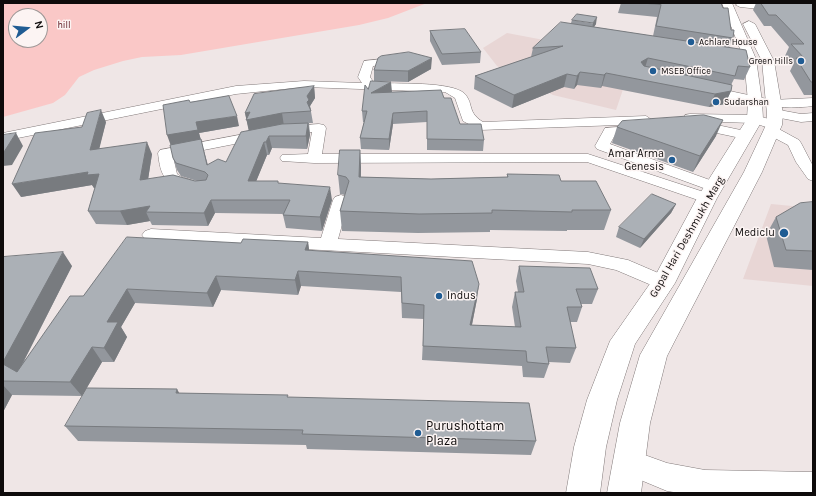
<!DOCTYPE html>
<style>
body{margin:0}
#map{position:relative;width:816px;height:496px;overflow:hidden;background:#efe6e6;font-family:Karla,sans-serif}
canvas{display:block}
.frame{position:absolute;inset:0;border:4px solid #0e0b0b;pointer-events:none}
.north{position:absolute;left:8px;top:8px;width:40px;height:40px;box-sizing:border-box;background:#fcf4f3;border:1px solid #9d9796;border-radius:50%;rotate:74deg;font-size:11px;font-weight:700;line-height:16px;text-align:center;color:#0e0b0b}
.north::after{content:'';display:block;margin:auto;width:14px;height:18px;background:#205c93;clip-path:polygon(50% 0,100% 100%,50% 72%,0 100%)}
</style>
<div id="map">
<canvas width="816" height="496"></canvas>
<div class="frame"></div>
<div class="north">N</div>
</div>
<script>
const ctx = document.querySelector('canvas').getContext('2d');
ctx.lineJoin = 'round';
function fillPath(path, color) {
  ctx.fillStyle = color;
  ctx.fill(path, 'evenodd');
}
function strokePath(path, color, width, dash) {
  ctx.strokeStyle = color;
  ctx.lineWidth = width;
  ctx.lineCap = dash ? 'butt' : 'round';
  ctx.setLineDash(dash || []);
  ctx.stroke(path);
}
function write(font, color, halo, rows, align = 'center') {
  ctx.font = font + ' Karla,sans-serif';
  ctx.lineWidth = 3;
  ctx.setLineDash([]);
  ctx.textBaseline = 'middle';
  ctx.strokeStyle = halo;
  ctx.fillStyle = color;
  for (const [text, x, y, turn = 0] of rows) {
    ctx.save();
    ctx.translate(x, y);
    ctx.rotate((+turn || 0) * Math.PI / 180);
    ctx.textAlign = isNaN(turn) ? turn : align;
    if (halo) ctx.strokeText(text, 0, 0);
    ctx.fillText(text, 0, 0);
    ctx.restore();
  }
}
fillPath(new Path2D(`
 M507 33 634 57 616 110 553 95 497 66 483 48Z
 M771 204 813 208V286L743 279Z`), '#e8d6d5');
fillPath(new Path2D(`
 M3 3H427L388 18 359 25 181 55 142 57 123 61 94 70 79 77 65 95 53 103 3 117ZM16 16H40V40H16Z`), '#fac8c7');
const street = new Path2D(`
 M738 3 779 5 783 8 779 11 740 7 736 5Z
 M401 57 405 58 406 60 405 62 373 66 370 77 374 83C393 84 453 81 465 94 474 105 467 112 483 122L646 116 652 120 646 124 480 130 463 121 455 98 445 92 304 87 236 94 3 141V133L236 86 304 81 362 83 358 77 364 61Z
 M706 86 772 100 813 98V106C775 111 739 102 702 92L700 90 702 88Z
 M774 109 801 114 813 113V121L801 122 770 116 768 113 770 110Z
 M690 114 755 115 779 122 781 125 777 128 799 140 801 143 813 166V181L808 179 796 162 788 145 767 134 765 131 769 128 754 123 685 121 684 118 685 115Z
 M703 122 750 132 752 135 750 138 745 139 698 129 696 126 698 123Z
 M319 124 324 125 326 128 322 154H588L713 195 715 198 713 201 707 203 701 201 587 162 314 163 282 161 280 158 282 155 308 154 312 132 280 133 278 130 280 127Z
 M632 126 637 127 639 130 637 133 615 135 610 144 721 184 723 187 721 190H709L597 149 595 146 605 128Z
 M260 131 265 132 267 135 265 138 173 156 177 174C183 179 194 179 199 185L196 188C191 190 187 189 181 187 162 182 160 170 158 153L160 150Z
 M341 195 347 197 349 200 338 239 588 252 628 260 670 278 673 283 670 288 663 290 616 270 588 264 151 241 145 239 142 235 145 231 151 229 321 238 333 200 335 197Z
 M628 449 667 463 705 470 813 472V493H680L667 491 619 471 615 462 619 453Z`);
const primary = new Path2D(`
 M722 3H732L756 59 762 101 763 119 717 198 675 283 635 344 617 400 606 447 600 493H566L574 447 587 400 610 341 654 278 697 198 747 119 748 101 744 59Z
 M749 21 755 24 774 61 783 114 782 125 762 172 667 356 650 423 641 493H607L620 423 640 355 744 172 766 125 767 114 762 61 743 24Z`);
strokePath(street, '#817979', 1);
strokePath(primary, '#817979', 1);
fillPath(street, '#fff');
fillPath(primary, '#fff');
fillPath(new Path2D(`
 M621 3H721L733 38 729 47 750 67 744 80 734 79 731 85V91L725 104 709 107 602 86 601 88 577 85 574 89 564 87 512 108 474 89 475 76 531 57 533 48 571 23 572 20 596 24 594 27 653 36 657 17 618 13Z
 M756 3H813V95H804L790 71 793 65 785 56 789 47 771 26H764L753 10Z
 M430 31 481 52 480 63 442 65 430 41Z
 M431 69 408 82 374 81V70Z
 M314 86 315 98 310 106 313 123H309L310 135 307 149 272 148 269 155H267L256 181 279 183 332 200 322 231 286 228 283 215 284 214 215 213 208 226 152 225 150 221 127 225 96 224 88 211 95 188H94L92 185 21 197 82 127 106 122 99 148 152 154 148 179 197 181 181 176 177 170 173 158 171 145 190 102 239 126 199 133 208 165 226 162 249 130 245 113Z
 M368 89 392 92H391L444 98 460 124 484 140 483 151 427 150V122L393 124 389 150 361 149 360 138 364 122H363L362 111Z
 M617 127 716 136 693 172 612 143Z
 M360 150 361 168V177L431 179 507 177V174L561 181 611 210 604 230H567V231L490 230V232L418 233 342 231 340 211 345 195 340 194 338 175Z
 M813 202V270L774 267 766 235 776 217Z
 M676 204 671 213 640 248 616 237 619 227Z
 M308 242 309 250 477 299 472 325 515 327 512 307 515 292H518L516 281 519 266 598 289 592 304H581L582 307 577 322H570L576 348 570 363 549 362V364L544 378 523 377 522 366 422 360 424 319 402 318 401 292 301 286 298 295 221 290 213 307 135 303 121 327 127 337 114 362H102L82 396 12 395 3 412V257L72 266 24 361 83 296 241 243Z
 M180 393 288 397 536 441 531 455 307 449 306 445 78 441 65 426Z`), '#93979d');
fillPath(new Path2D(`
 M597 17 596 24 592 30 593 23Z
 M432 58 431 69 408 82V71Z
 M648 58 644 71 641 62Z
 M580 72 577 85 574 89 577 76Z
 M606 73 602 86 601 88 604 75Z
 M567 74 564 87 512 108 514 95Z
 M391 82 392 92 372 103 371 93Z
 M314 86 315 98 310 106 311 111 307 102V96Z
 M731 91 725 104 709 107 715 94Z
 M101 110 106 122 96 162 90 150Z
 M250 112 282 113 284 126 249 132 245 113Z
 M393 113V124L389 150V139Z
 M237 116 239 126 199 133 211 178 207 165 171 146 167 135 196 122Z
 M723 120 716 136 693 172 700 156Z
 M308 123 310 135 307 149 306 136Z
 M16 133 23 146 12 165 3 166V152Z
 M269 136 272 148 269 155 266 142Z
 M147 142 152 154 146 193 140 180Z
 M264 142 267 155 251 194 248 181Z
 M360 150 361 168 360 196 359 177Z
 M88 172 99 174 105 186 94 188 92 185 21 197 12 184Z
 M330 187 332 200 322 231 320 217Z
 M211 200 215 213 208 226 204 213Z
 M676 204 671 213 640 248 644 239Z
 M150 206 146 212 150 221 127 225 120 211Z
 M308 242 310 257 305 250Z
 M63 252 72 266 15 378 3 364V362Z
 M298 271 301 286 298 295 295 280Z
 M216 276 221 290 213 307 207 293Z
 M479 284 477 299 469 339 470 325Z
 M127 289 135 303 121 327 127 337 114 362 104 348 107 322Z
 M92 347 102 362 82 396 70 382Z
 M3 385 12 395 3 412Z
 M177 389 186 405 176 393Z`), '#787b7f');
const building = new Path2D(`
 M642 3H721L723 8H728L731 30H734L733 38 656 26 661 5Z
 M761 3H813V82H811L796 58 805 59 791 44H804L776 15H769Z
 M577 14 597 17 593 23 572 20Z
 M561 22 746 50 750 67 738 66 735 76 648 58 641 62 644 66 732 85 731 91 715 94 606 73 604 75 580 72 577 76 567 74 514 95 475 76 563 46 533 48Z
 M465 29 481 52 442 54 430 31Z
 M409 52 432 58 408 71 374 70 378 58 381 56Z
 M371 81 391 82 371 93 441 90 444 98H451L460 124H481L484 140 427 139V111L393 113 389 139 360 138 367 111H362L365 85 368 89Z
 M314 86 307 96 309 100 307 102 311 111 282 113 246 120 250 112 245 113 254 94Z
 M229 96 237 116 196 122 198 130 167 135 163 105 189 100 190 102Z
 M101 110 90 150 147 142 140 180 173 175 195 181 206 180 208 175 205 172 176 163 173 158 170 145 201 139 207 165 218 159 226 162 241 132 282 124 308 123 306 136H269L266 142H264L248 181H278V183L330 187 320 217 283 215 290 200H211L204 213 146 212 150 206 120 211H88L99 174 87 175 88 172 12 184 35 133 82 127 87 113Z
 M704 115 723 120 700 156 617 127 622 121Z
 M16 133 4 152H3V135Z
 M340 150H360L359 177 431 179 508 177 507 174 559 175 561 181H596L611 210H572V212L492 210V213L419 214 340 211 349 181 346 177 338 175Z
 M652 194 676 204 644 239 619 227Z
 M813 202V251L786 250 776 217 800 203Z
 M127 237 241 243 243 239 308 242 305 250 472 261 479 284 470 325 521 327 515 292H524L519 266 590 268 598 289H576L582 307H567L576 348 546 347 549 364 527 362 526 351 423 346 424 305 402 303 401 277 298 271 295 280 216 276 207 293 127 289 107 322H118L104 348 92 347 70 382 3 381V364L17 372 70 296H83Z
 M63 252 3 362V257Z
 M87 388 177 389 176 393 288 395 287 397 529 403 536 441 302 434 303 430 65 426Z`);
fillPath(building, '#abb0b6');
strokePath(building, '#787b7f', 1);
for (const [x, y, r, color] of [
 [691,42,4,"#205c93"],
 [801,61,4,"#205c93"],
 [653,71,4,"#205c93"],
 [716,102,4,"#205c93"],
 [672,160,4,"#205c93"],
 [784,233,5,"#205c93"],
 [439,296,4,"#205c93"],
 [418,433,4,"#205c93"]
]) {
  const dot = new Path2D();
  dot.arc(x, y, r, 0, 2 * Math.PI);
  ctx.fillStyle = color;
  ctx.fill(dot);
  strokePath(dot, '#fcf4f3', 1.5);
}
write('9px', '#530a13', '#fcf4f3', [
 ["hill",64,25]
]);
write('9px', '#0e0b0b', '#fcf4f3', [
 ["Achlare House",699,42],
 ["Green Hills",793,61,"right"],
 ["MSEB Office",661,71],
 ["Sudarshan",724,102]
], 'left');
write('11px', '#0e0b0b', '#fcf4f3', [
 ["Amar Arma",664,154],
 ["Genesis",664,167],
 ["Mediclu",775,233],
 ["Indus",447,296,"left"]
], 'right');
write('11px', '#0e0b0b', '#fcf4f3', [
 ["Gopal Hari Deshmukh Marg",687,237,-60]
]);
write('13px', '#0e0b0b', '#fcf4f3', [
 ["Purushottam",426,426],
 ["Plaza",426,441]
], 'left');
</script>
